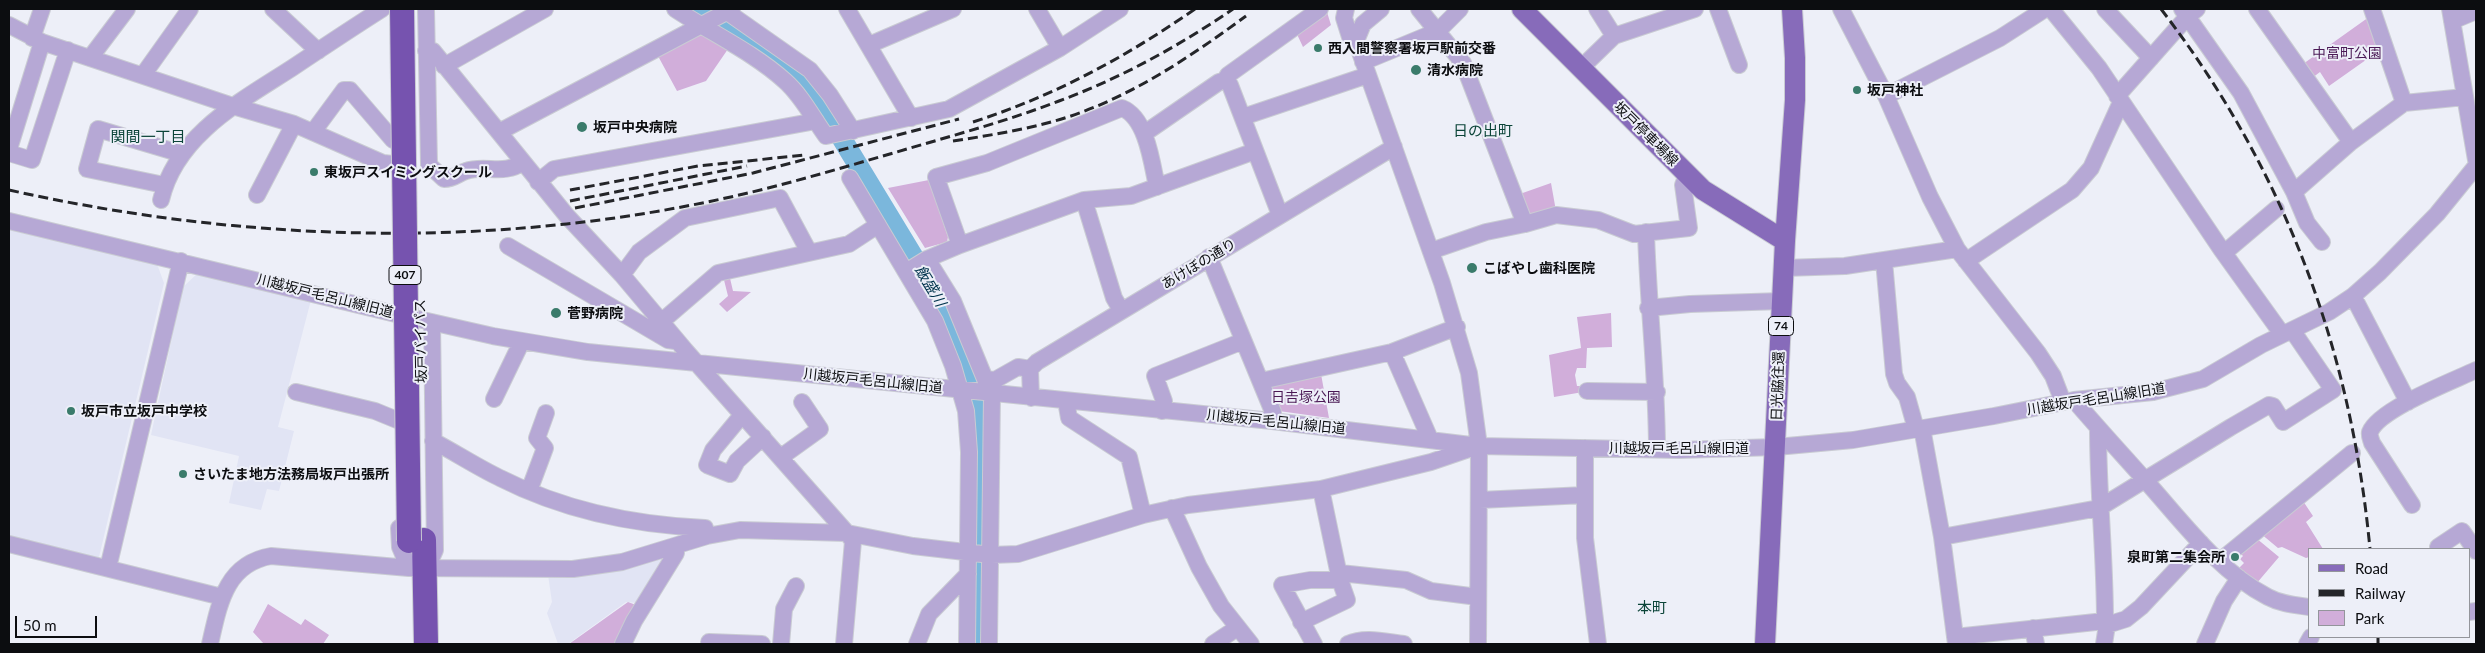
<!DOCTYPE html>
<meta charset="utf-8">
<style>
body{margin:0}
#map{position:relative;width:2485px;height:653px;overflow:hidden;background:#edeff8;font-family:Lato,sans-serif}
canvas{display:block}
.frame{position:absolute;inset:0;border:10px solid #0c0d10;pointer-events:none}
.legend{position:absolute;left:2308px;top:548px;width:162px;height:90px;box-sizing:border-box;background:#edeff8;border:1px solid #93959b;margin:0;padding:6px 9px;list-style:none;font-size:15px;color:#0c0d10}
.legend li{display:flex;align-items:center;gap:10px;height:25px}
.legend b{width:25px;border:1px solid #93959b}
.scale{position:absolute;left:15px;top:616px;width:82px;height:22px;box-sizing:border-box;border:2px solid #0c0d10;border-top:0;padding-left:6px;font-size:15px;line-height:18px;white-space:nowrap;color:#0c0d10;-webkit-text-stroke:4px #edeff8;paint-order:stroke}
</style>
<div id="map">
<canvas width="2485" height="653"></canvas>
<div class="frame"></div>
<ul class="legend">
<li><b style="height:6px;background:#876bba"></b>Road</li>
<li><b style="height:6px;background:#242529"></b>Railway</li>
<li><b style="height:14px;background:#d1aeda"></b>Park</li>
</ul>
<div class="scale">50 m</div>
</div>
<script>
const ctx = document.querySelector('canvas').getContext('2d');
ctx.lineJoin = 'round';
function fillPath(path, color) {
  ctx.fillStyle = color;
  ctx.fill(path, 'evenodd');
}
function strokePath(path, color, width, dash) {
  ctx.strokeStyle = color;
  ctx.lineWidth = width;
  ctx.lineCap = dash ? 'butt' : 'round';
  ctx.setLineDash(dash || []);
  ctx.stroke(path);
}
function write(font, color, halo, rows, align = 'center') {
  ctx.font = font + ' Lato,"Noto Sans JP",sans-serif';
  ctx.lineWidth = 4;
  ctx.setLineDash([]);
  ctx.textBaseline = 'middle';
  ctx.strokeStyle = halo;
  ctx.fillStyle = color;
  for (const [text, x, y, turn = 0] of rows) {
    ctx.save();
    ctx.translate(x, y);
    ctx.rotate((+turn || 0) * Math.PI / 180);
    ctx.textAlign = isNaN(turn) ? turn : align;
    if (halo) ctx.strokeText(text, 0, 0);
    ctx.fillText(text, 0, 0);
    ctx.restore();
  }
}
fillPath(new Path2D(`
 M9 230 157 264 164 283 99 557 96 559 9 539Z
 M198 273 311 300 278 427 294 431 279 491 267 489 261 510 229 503 239 456 151 435 183 287Z
 M659 556 666 562 638 603 626 602 568 644H558L547 613 552 602 548 575Z`), '#e1e4f4');
fillPath(new Path2D(`
 M1326 9 1331 25 1303 47 1295 30Z
 M2369 17 2380 50 2329 86 2320 72 2312 78 2303 64Z
 M703 32 728 49 706 81 677 91 658 56Z
 M929 180 948 237 947 242 925 248 888 188Z
 M1551 183 1556 211 1531 218 1517 195Z
 M729 274 733 291 751 292 727 312 719 304 728 296 723 276Z
 M1611 313 1612 347 1587 348 1586 368H1577L1575 375 1577 386H1584L1583 392 1554 397 1549 355 1581 348 1577 317Z
 M1321 374 1329 418 1279 411 1271 385Z
 M2301 498 2313 516 2306 522 2323 549H2309V557L2306 558 2282 547 2278 548 2260 533Z
 M2256 538 2279 557 2256 584 2237 570 2244 563 2240 559 2243 556 2237 550Z
 M628 602 636 605 617 644H569Z
 M268 604 301 625 305 619 329 635 323 644H264L253 632Z`), '#d1aeda');
strokePath(new Path2D(`
 M698 9 790 73 812 94 833 124 944 307 958 337 977 403 979 450V644`), '#7bb7dc', 20);
const minor = new Path2D(`
 M273 9 318 51
 M426 9 429 165 444 179C454 179 457 174 466 171 485 164 504 176 523 162
 M675 9C711 33 753 52 785 81 802 96 813 118 826 136L949 109 1060 48 1120 9
 M723 9 810 70 830 95 853 131
 M847 9 911 118
 M1037 9 1060 48
 M1346 9 1344 18 1350 37 1356 41 1363 24 1381 9
 M1419 9 1463 63 1525 224
 M1718 9 1739 65
 M1841 9 1886 96 1930 197 1957 249 2038 353 2053 376 2063 402
 M2051 9 2099 68 2221 249 2282 334
 M2105 9 2151 58
 M2182 9 2241 93 2294 192 2351 142 2404 103 2465 97
 M2257 9 2351 142
 M2372 9 2404 103
 M2450 9 2476 160
 M2452 21 2476 11
 M9 25 42 42 233 106 294 124 383 163 393 164
 M1614 36 1695 9
 M32 38 42 9
 M1356 41 1442 283 1469 373 1479 446 1478 644
 M869 45 953 9
 M426 51H433L567 216 622 275 685 350 847 533 853 541 844 644
 M90 58 127 9
 M1363 62 1438 31 1460 9
 M444 66 545 9
 M1581 68 1614 36 1597 9
 M143 75 190 9
 M1225 80 1230 85 1280 215
 M1886 96 2000 38 2045 9
 M2117 96 2188 16 2197 9
 M1243 117 1368 75
 M313 132 344 90H350L393 140
 M499 132 732 9
 M1145 133 1219 82 1225 80 1228 75 1320 9
 M9 149 42 42
 M9 153 32 160 68 50
 M850 178 935 321 953 366 966 411 969 452 967 644
 M538 182 554 169 816 121
 M164 185 87 169 98 129 182 154
 M2294 192 2307 223 2322 242
 M257 195 294 124
 M161 200C176 135 241 101 292 68 322 48 352 28 382 9
 M1084 200 1114 298 1121 310
 M9 221 396 314 493 336 588 352 1272 421 1479 446 1679 450 1776 447 1853 440 1994 416 2074 400 2153 392 2203 379 2261 345 2329 312 2353 296 2380 272 2437 214 2476 166
 M1646 232C1648 305 1657 377 1657 450
 M960 245 1084 200 1131 196 1255 151
 M508 246 668 340 675 341
 M1431 251 1486 232 1525 224 1556 215 1598 220 1634 234 1689 228 1683 185 1687 175
 M2224 253 2276 209
 M1209 257 1273 412 1272 421
 M927 259 953 301 985 379 995 380 1018 367 1030 369
 M1884 261 1894 374 1897 383 1907 397 1916 429
 M1966 261 2072 190 2091 168 2121 102
 M1784 268 1845 266 1957 249
 M906 272 927 259 960 245 936 177 987 163 1122 108C1147 118 1152 164 1157 187
 M622 275 639 252 685 218 780 198 809 252
 M2353 296 2408 402
 M1648 308 1690 304 1782 301
 M661 322 718 273 849 244 878 225
 M1392 352 1430 439
 M1261 381 1392 352 1457 327
 M1587 391 1657 392
 M296 392 375 411 397 420
 M1031 398 1030 369 1037 362 1394 147
 M494 399 522 341
 M2074 400C2097 427 2121 453 2145 480 2182 521 2218 571 2268 597 2281 604 2295 605 2309 607
 M1066 401 1069 418 1129 457 1143 515
 M1162 411 1164 401 1155 376 1243 341
 M742 415 713 450 707 465 730 474 737 461 763 437
 M1922 428 1942 537 1956 644
 M2098 429C2098 493 2105 557 2105 621L2107 625 2104 644
 M433 441C456 453 477 467 500 478 563 510 635 525 705 528L707 536
 M1585 448V538L1598 644
 M781 457 820 429 802 402
 M529 491 545 448 537 438 546 413
 M1480 500 1585 495
 M2412 505 2372 443C2371 439 2369 436 2370 432 2379 409 2453 381 2476 370
 M1172 508 1199 567 1221 606 1251 644
 M399 528 400 547 409 568
 M1942 537 2099 508 2231 427 2269 405 2273 406 2283 422 2333 390 2292 330
 M9 544 222 597
 M2438 547 2462 531 2476 551
 M431 559 435 550 432 322
 M2220 561 2352 453
 M108 568 181 261
 M1340 573 1406 580 1431 591 1478 597
 M2469 612 2476 611
 M1301 622 1347 600 1340 580 1321 489
 M2107 625 2126 619 2141 607 2201 543
 M2033 628 2036 644
 M1955 637 2105 621
 M709 642 762 644
 M210 644C219 605 225 564 271 556L409 568 573 569 622 562 707 536 740 530 847 533 913 546 991 555 1018 554 1143 515 1188 505 1321 489 1431 462 1475 447
 M623 644 634 621 676 553 675 547
 M781 644 784 609 796 586
 M917 644 929 614 968 574
 M989 644 992 394
 M1213 644 1237 628
 M1314 644 1282 585 1310 580H1340
 M1348 644C1365 636 1386 642 1404 644
 M2205 644 2224 601 2239 578
 M2307 644 2311 637`);
const major = new Path2D(`
 M1522 9 1703 190 1785 241
 M1765 644 1785 241 1795 100V58L1792 9`);
const highway = new Path2D(`
 M424 540 426 644`);
strokePath(minor, '#c9cbd3', 18);
strokePath(major, '#c9cbd3', 22);
strokePath(highway, '#c9cbd3', 26);
strokePath(minor, '#b6a8d5', 16);
strokePath(major, '#876bba', 20);
strokePath(highway, '#7653af', 24);
strokePath(new Path2D(`
 M2161 9C2284 169 2351 348 2370 549
 M973 122C1054 96 1126 57 1195 9
 M953 141C992 135 1030 129 1068 117 1134 95 1190 57 1246 16
 M9 190C251 244 506 250 748 193 802 180 855 164 907 149 958 134 1010 120 1059 101 1121 78 1179 46 1233 9
 M570 190 698 166 805 155
 M570 201 747 166
 M575 208 753 173 959 119
 M2378 644V637`), '#242529', 3, [10, 5]);
const highwayBridge = new Path2D(`
 M402 9 409 541`);
strokePath(highwayBridge, '#c9cbd3', 26, []);
strokePath(highwayBridge, '#7653af', 24);
for (const [x, y, r, color] of [
 [1318,48,5,"#3a7b6b"],
 [1416,70,6,"#3a7b6b"],
 [1857,90,5,"#3a7b6b"],
 [582,127,6,"#3a7b6b"],
 [314,172,5,"#3a7b6b"],
 [1472,268,6,"#3a7b6b"],
 [556,313,6,"#3a7b6b"],
 [71,411,5,"#3a7b6b"],
 [183,474,5,"#3a7b6b"],
 [2235,557,5,"#3a7b6b"]
]) {
  const dot = new Path2D();
  dot.arc(x, y, r, 0, 2 * Math.PI);
  ctx.fillStyle = color;
  ctx.fill(dot);
  strokePath(dot, '#edeff8', 2);
}
for (const [x, y, w] of [
 [405,275,32],
 [1781,326,25]
]) {
  const box = new Path2D();
  box.roundRect(x - w / 2, y - 9.5, w, 19, 4);
  ctx.fillStyle = '#edeff8';
  ctx.fill(box);
  strokePath(box, '#0c0d10', 1);
}
write('bold 12px', '#0c0d10', null, [
 ["407",405,275],
 ["74",1781,326]
]);
write('bold 14px', '#0c0d10', '#edeff8', [
 ["西入間警察署坂戸駅前交番",1328,48],
 ["清水病院",1427,70],
 ["坂戸神社",1867,90],
 ["坂戸中央病院",593,127],
 ["東坂戸スイミングスクール",324,172],
 ["こばやし歯科医院",1483,268],
 ["菅野病院",567,313],
 ["坂戸市立坂戸中学校",81,411],
 ["さいたま地方法務局坂戸出張所",193,474],
 ["泉町第二集会所",2225,557,"right"]
], 'left');
write('14px', '#4a1955', '#edeff8', [
 ["中富町公園",2347,53],
 ["日𠮷塚公園",1306,397]
]);
write('14px', '#0c0d10', '#edeff8', [
 ["坂戸停車場線",1646,134,45],
 ["あけぼの通り",1199,264,-31],
 ["川越坂戸毛呂山線旧道",325,296,14],
 ["坂戸バイパス",421,341,-91],
 ["川越坂戸毛呂山線旧道",873,381,6],
 ["日光脇往還",1778,386,-88],
 ["川越坂戸毛呂山線旧道",2096,399,-9],
 ["川越坂戸毛呂山線旧道",1276,422,6],
 ["川越坂戸毛呂山線旧道",1679,448]
]);
write('15px', '#0b4438', '#edeff8', [
 ["日の出町",1483,131],
 ["関間一丁目",148,137],
 ["本町",1652,608]
]);
write('italic 15px', '#00334c', '#edeff8', [
 ["飯盛川",930,286,59]
]);
</script>
